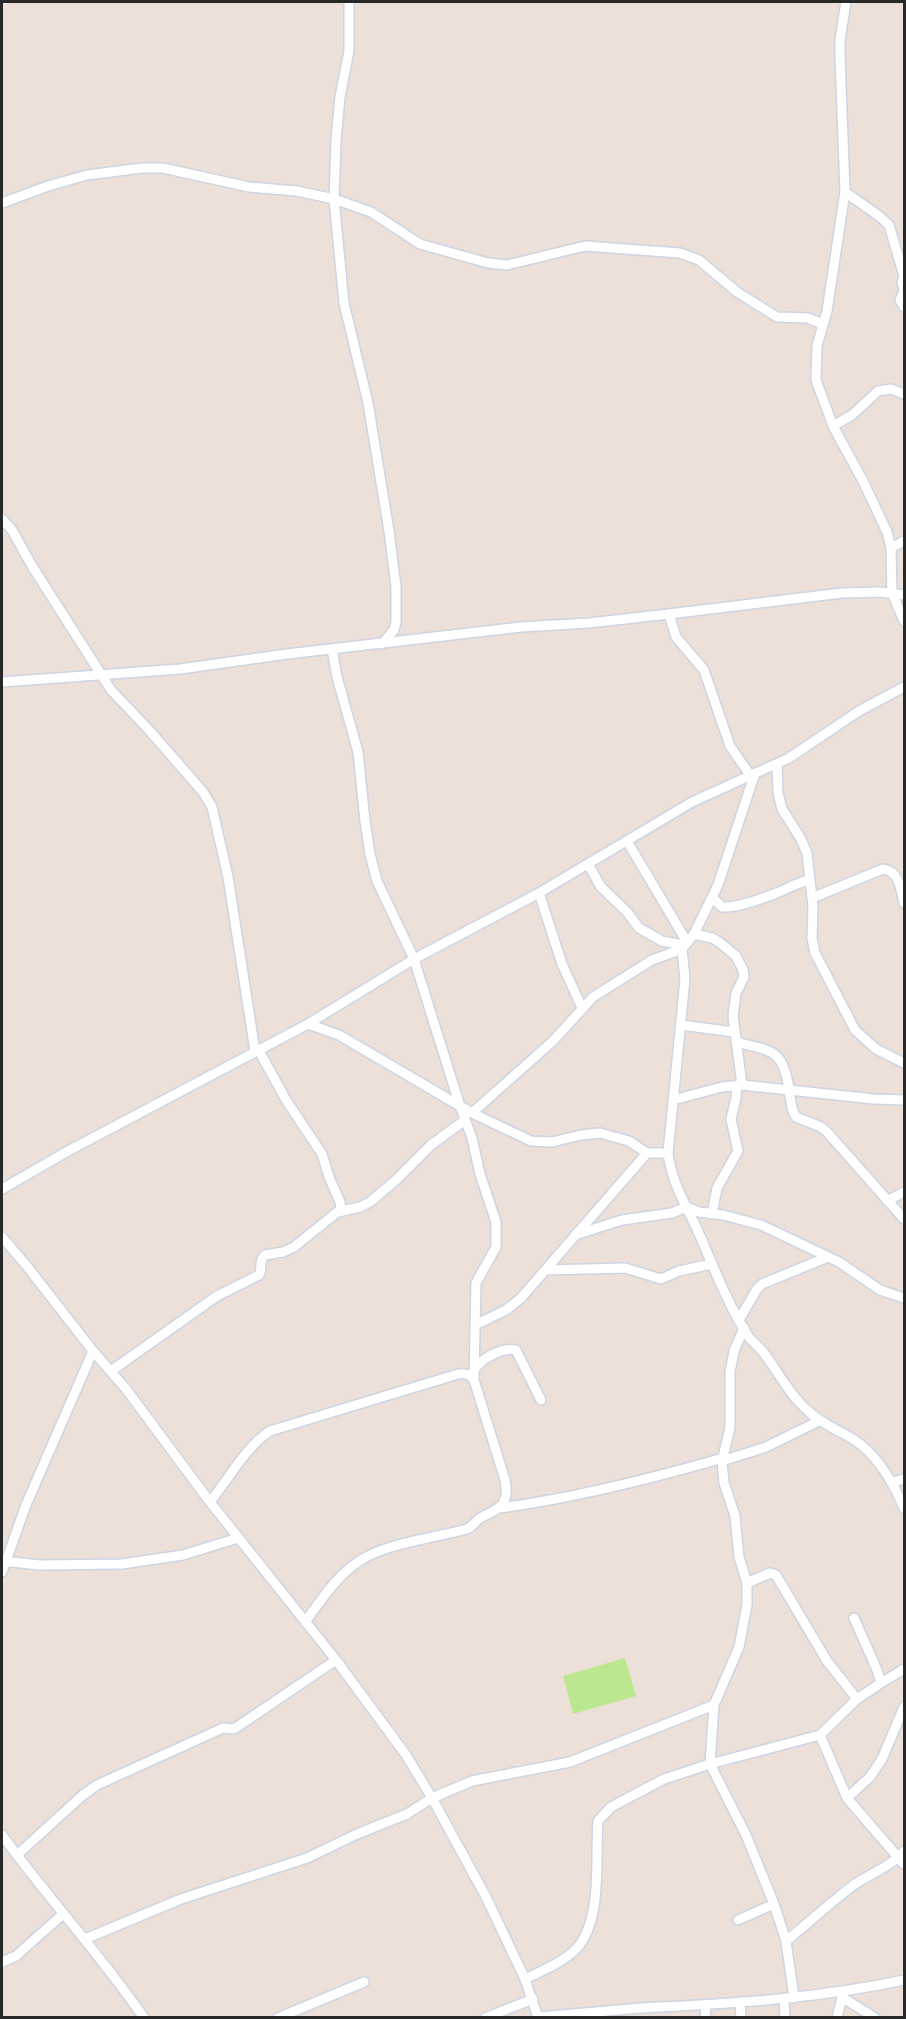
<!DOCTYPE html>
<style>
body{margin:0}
#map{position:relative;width:906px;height:2019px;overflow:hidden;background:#ece0d8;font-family:Arial,sans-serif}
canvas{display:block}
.frame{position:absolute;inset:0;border:3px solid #282828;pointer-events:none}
</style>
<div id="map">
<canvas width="906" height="2019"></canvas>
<div class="frame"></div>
</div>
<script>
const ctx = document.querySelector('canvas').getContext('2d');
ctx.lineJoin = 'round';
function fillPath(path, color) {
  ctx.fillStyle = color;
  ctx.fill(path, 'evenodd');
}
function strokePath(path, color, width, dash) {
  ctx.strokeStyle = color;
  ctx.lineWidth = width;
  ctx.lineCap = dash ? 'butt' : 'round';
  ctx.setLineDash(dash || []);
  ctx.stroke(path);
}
fillPath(new Path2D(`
 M625 1658 636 1696 573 1714 563 1676Z`), '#bbe88f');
const minor = new Path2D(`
 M349 2V51L340 97 336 140 334 199 344 303 368 403 389 531 396 587V622L394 630 382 644
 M846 2 840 40V58L845 192 827 311 817 346 816 380 833 426 863 481 887 532 891 548 892 593 904 621
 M845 192 879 216 889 225 904 276 902 283 904 290
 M2 203 48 186 87 175 142 168H163L249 187 297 191 334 199 371 212 420 244 488 263 507 265 585 246 680 253 699 260 737 292 777 317 808 318 822 324
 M904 291 900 300 904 307
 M833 426 852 415 878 391 891 389 904 394
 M2 519 12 530 32 566 111 690 149 730 203 792 212 807 228 877 255 1051
 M891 548 904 541
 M669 614 676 637 704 670 730 746 750 775
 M332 649 337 677 358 752 365 821 370 854 377 881 414 959 460 1106 472 1138 480 1174 496 1222V1247L476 1283 474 1380
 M2 682 180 669 287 654 521 627 589 623 669 614 842 593 881 592 904 595
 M777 764 778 793 782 809 801 839 807 853 813 907 812 938 815 953 855 1030 876 1049 904 1063
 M755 773 718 885 694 934 682 949 685 979 668 1153C671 1180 685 1204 697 1229 713 1265 727 1303 748 1336 753 1343 761 1348 766 1356 780 1375 790 1395 807 1410 821 1424 837 1429 853 1439 878 1455 893 1482 904 1508
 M627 841 687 942
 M588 864 601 887 627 912 639 928 662 941 683 945
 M539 893 562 964 582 1008
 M712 897 722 907C736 908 761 899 774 894 786 890 797 882 810 880
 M812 898 883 869C899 871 901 889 904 903
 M694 934 712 938 719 942 736 956 743 970 744 977 736 993 733 1016 742 1085
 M308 1024 339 1035 472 1113 531 1141 552 1142 581 1135 600 1133 629 1141 647 1153H668
 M681 1025 734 1032
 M736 1042C772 1051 783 1049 789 1089 791 1099 790 1108 796 1117L821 1127 827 1132 904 1219
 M673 1100 722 1087 742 1085 874 1099 904 1100
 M472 1113 553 1041 593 997 652 960 682 949
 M2 1189 68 1151 308 1024 414 959 539 893 692 802 789 758 859 711 904 687
 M887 1201 904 1192
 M338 1212 360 1207 370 1202 396 1180 431 1145 465 1120
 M712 1214 717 1188 738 1151 731 1119 736 1098 737 1085
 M575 1235 622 1220 672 1213 686 1207 699 1212 723 1215 761 1225 839 1262 880 1290 904 1298
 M2 1237 26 1265 93 1351 126 1389 210 1502 336 1660 406 1755 432 1798 486 1897 525 1979 538 2018
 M546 1270 625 1268 661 1279 679 1271 712 1264
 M739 1320 757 1289 762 1284 828 1257
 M475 1325 506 1310 521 1298 647 1153
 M744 1328 734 1351 730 1372V1428L722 1461 724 1483 735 1516 739 1557 747 1583V1605L739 1647 714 1705 710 1764 746 1835 774 1904 786 1941 794 1998
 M474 1370C482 1358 502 1347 516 1350L541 1400
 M111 1371 217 1296 259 1275C263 1269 258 1261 265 1255L283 1252 294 1247 341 1209 340 1202 329 1177 322 1154 286 1100 258 1049
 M722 1461 766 1447 819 1421
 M893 1482 904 1479
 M210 1502C228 1480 246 1446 270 1431L458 1374C466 1373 469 1374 474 1380L505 1480C509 1500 504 1507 486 1515 484 1516 479 1518 478 1520 473 1524 472 1527 467 1529 435 1538 387 1543 361 1560 337 1575 322 1599 305 1622
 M500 1508C575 1498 650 1479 723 1458
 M2 1561 40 1565 122 1564 183 1555 238 1538
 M2 1572 26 1505 93 1351
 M747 1583 770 1573 776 1575 827 1661 857 1699
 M854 1618 877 1670 881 1683
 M820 1735 847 1798 904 1864
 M847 1798 870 1777 882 1759 904 1707
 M2 1835C47 1897 100 1954 144 2018
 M17 1855 83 1795 97 1785 223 1728 234 1729 336 1660
 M738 1920 774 1904
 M85 1939 181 1899 307 1858 357 1834 407 1814 432 1798 472 1781 570 1762 714 1705
 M786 1941C808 1923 829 1904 851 1887 868 1874 890 1868 904 1851
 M2 1962 16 1956 63 1914
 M525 1979C543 1970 564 1962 577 1948 603 1918 595 1858 598 1821L611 1807 664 1779 710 1764 820 1735 857 1699 881 1683 904 1669
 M841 1992 842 1997 875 2018
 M784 1998 785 2018
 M740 2003 741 2018
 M538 2017C579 2014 619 2009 660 2007 743 2003 824 1997 904 1980
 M278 2018 364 1982
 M485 2018 533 1999
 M705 2018 706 2006
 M837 2018 842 1997`);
strokePath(minor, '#cdd5e3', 12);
strokePath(minor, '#fff', 9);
</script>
